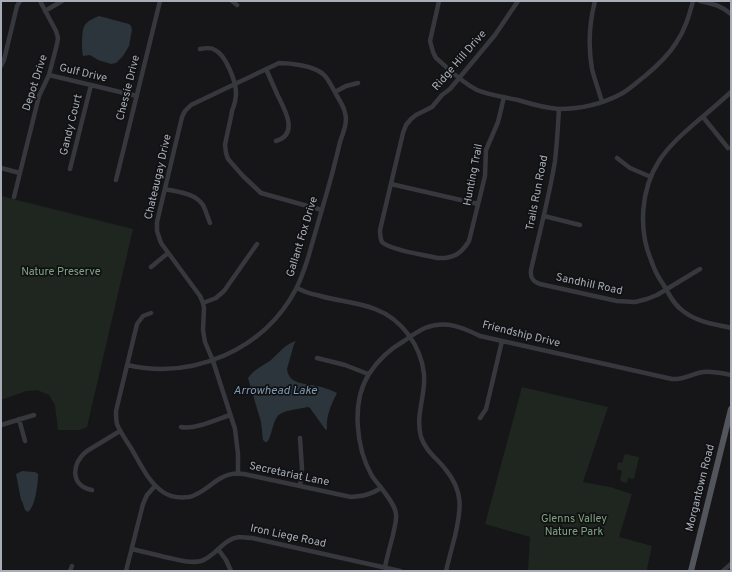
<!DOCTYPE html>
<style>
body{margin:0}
#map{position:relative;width:732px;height:572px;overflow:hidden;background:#161618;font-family:Overpass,sans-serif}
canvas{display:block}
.frame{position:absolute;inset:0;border:2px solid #a8adb8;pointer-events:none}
</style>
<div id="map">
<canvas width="732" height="572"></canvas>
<div class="frame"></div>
</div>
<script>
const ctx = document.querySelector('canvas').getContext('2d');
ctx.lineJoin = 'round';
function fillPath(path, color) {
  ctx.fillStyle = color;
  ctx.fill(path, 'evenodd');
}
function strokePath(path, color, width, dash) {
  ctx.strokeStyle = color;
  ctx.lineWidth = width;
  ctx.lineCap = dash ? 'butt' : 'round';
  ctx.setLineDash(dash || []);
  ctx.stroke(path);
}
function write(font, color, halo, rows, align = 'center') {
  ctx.font = font + ' Overpass,sans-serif';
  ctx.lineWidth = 3.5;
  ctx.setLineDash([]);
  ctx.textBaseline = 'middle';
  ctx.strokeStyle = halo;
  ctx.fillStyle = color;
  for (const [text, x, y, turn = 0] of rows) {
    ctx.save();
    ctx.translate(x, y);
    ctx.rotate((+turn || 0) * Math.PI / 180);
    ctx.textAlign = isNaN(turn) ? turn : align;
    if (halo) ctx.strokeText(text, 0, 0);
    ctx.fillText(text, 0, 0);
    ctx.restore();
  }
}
fillPath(new Path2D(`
 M1 196 133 229 87 427 80 430H58L55 405 49 395 37 390 26 391 1 400Z
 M522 387 608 407 583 482 610 487 632 494 619 537 652 546 647 569 648 571H528L530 537 485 524Z
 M625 454 639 457 634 479 628 478 627 483 622 482 620 480 622 471 617 469 618 462 622 463Z`), '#1e261f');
fillPath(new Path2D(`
 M99 16 129 24 131 26 132 30 129 46 123 56 116 63 111 64 98 60 90 55 83 56C82 51 82 48 82 43 83 26 82 23 99 16Z
 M296 341 294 344 287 369C289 385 305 383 316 386 323 387 331 390 337 393 331 405 326 416 327 429L326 430 325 429 310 408 308 407C300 409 281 410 277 417 273 423 272 432 269 439L267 442H265L263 440 261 422 248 378C254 369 263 366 271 360 279 353 285 344 296 341Z
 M22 471 35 472 38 474V475C38 485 35 507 28 512L25 510 22 501 21 500 16 474Z`), '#2c353c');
strokePath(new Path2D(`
 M232 1 237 5
 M439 1 430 41 433 52 436 58C449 69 461 82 477 90 489 95 504 97 518 100 531 104 545 108 559 109 581 109 602 104 621 94 630 89 637 82 645 76 657 66 668 56 676 43 685 30 689 16 693 1
 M595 1C589 24 588 46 592 69 595 81 599 91 602 102
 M700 1C713 4 720 5 731 14
 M45 11 62 1
 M200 49C205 48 211 47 215 50 226 55 236 82 236 93 236 99 234 106 232 111 230 123 227 134 225 145L226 153 228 159 243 176 261 193 322 210
 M1 66 4 60 17 6 20 1
 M266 69C270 78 274 87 278 96 285 110 299 134 276 141
 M49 75 137 96
 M335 92 346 86 358 83
 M731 92C721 101 711 110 701 118 686 131 670 144 659 161 641 189 638 229 651 260 654 269 658 277 663 284 669 294 674 305 683 311 697 322 714 324 731 328
 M504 97 498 122 486 150 485 176 469 241C461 254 453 259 437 258 425 255 390 250 382 242 380 238 380 234 380 230L403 133 406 125 411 119 416 115 432 107 442 95 450 89 495 35 518 1
 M559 109C558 126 557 144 555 161 549 198 539 234 531 270 530 278 533 282 540 284L617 301 635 302 647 299 657 295 700 269
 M703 117 728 148
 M617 158 630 168 651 177
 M1 168 20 173
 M70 169 91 85
 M116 180 160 1
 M391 184 478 204
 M165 189C178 192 195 193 203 205 206 211 208 218 210 223
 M14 197 39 96 49 75 57 44 58 38 56 31 40 1
 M544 216 580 225
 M151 267 168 253
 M297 288C303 291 310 294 317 295 336 301 357 302 375 309 402 319 421 346 424 374 426 395 415 415 421 437 426 452 437 458 446 470 464 492 461 510 455 536 452 547 449 559 446 571
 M203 303 216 298 224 291 257 244
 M151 313 143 316 137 324 116 411C116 415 116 420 117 424 120 432 126 440 131 448 140 463 148 482 163 492 170 497 181 498 189 497 202 494 210 484 221 478 228 474 237 473 244 474L351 497C363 496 370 495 381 488
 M317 358 345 365 368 374
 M127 365C193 380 264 350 296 289 303 275 308 259 312 244 317 227 322 209 327 192 332 175 336 159 340 142 343 133 348 122 345 113 344 107 340 101 337 96 333 89 329 79 323 74 314 66 291 63 279 63L191 105 185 111 182 117 157 222V231L161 243 200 296 203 303 204 308 203 330 205 342 213 361 235 429 238 454V474
 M480 418 486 409 502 341
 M19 419 25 441
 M1 425 34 415
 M181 427C194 430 218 419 230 415
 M300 438 302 469 300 486
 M92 490C70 486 71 463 87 451L120 431
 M132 549C143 552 154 554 165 557 176 559 189 564 201 561 216 556 223 539 239 537 243 537 248 538 252 538L400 571
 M218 549 226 560 231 571
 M385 567C387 557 390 546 393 535 394 528 397 521 396 514 395 503 379 486 372 476 356 448 351 402 369 374 378 360 390 349 404 341 411 336 418 331 425 328 445 320 462 327 480 336L672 379C684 380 691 374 703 372 712 371 721 373 731 375
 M70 571 72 566
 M126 571 143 504 147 495 155 486
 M723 571 731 564`), '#37383d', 4.5);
strokePath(new Path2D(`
 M691 571 731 409`), '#53555c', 6);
write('11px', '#a8adb8', '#111113', [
 ["Ridge Hill Drive",460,61,-49],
 ["Gulf Drive",83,74,13],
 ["Depot Drive",36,83,-72],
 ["Chessie Drive",129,88,-76],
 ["Gandy Court",72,125,-76],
 ["Hunting Trail",474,175,-79],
 ["Chateaugay Drive",159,177,-77],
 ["Trails Run Road",538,193,-79],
 ["Gallant Fox Drive",303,237,-73],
 ["Sandhill Road",589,285,12],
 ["Friendship Drive",521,335,14],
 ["Secretariat Lane",289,475,12],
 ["Morgantown Road",701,488,-76],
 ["Iron Liege Road",288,537,12]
]);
write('11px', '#7fa381', '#111113', [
 ["Nature Preserve",61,273],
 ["Glenns Valley",574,520],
 ["Nature Park",574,533]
]);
write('italic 12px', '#7f9bb3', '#111113', [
 ["Arrowhead Lake",275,392]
]);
</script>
